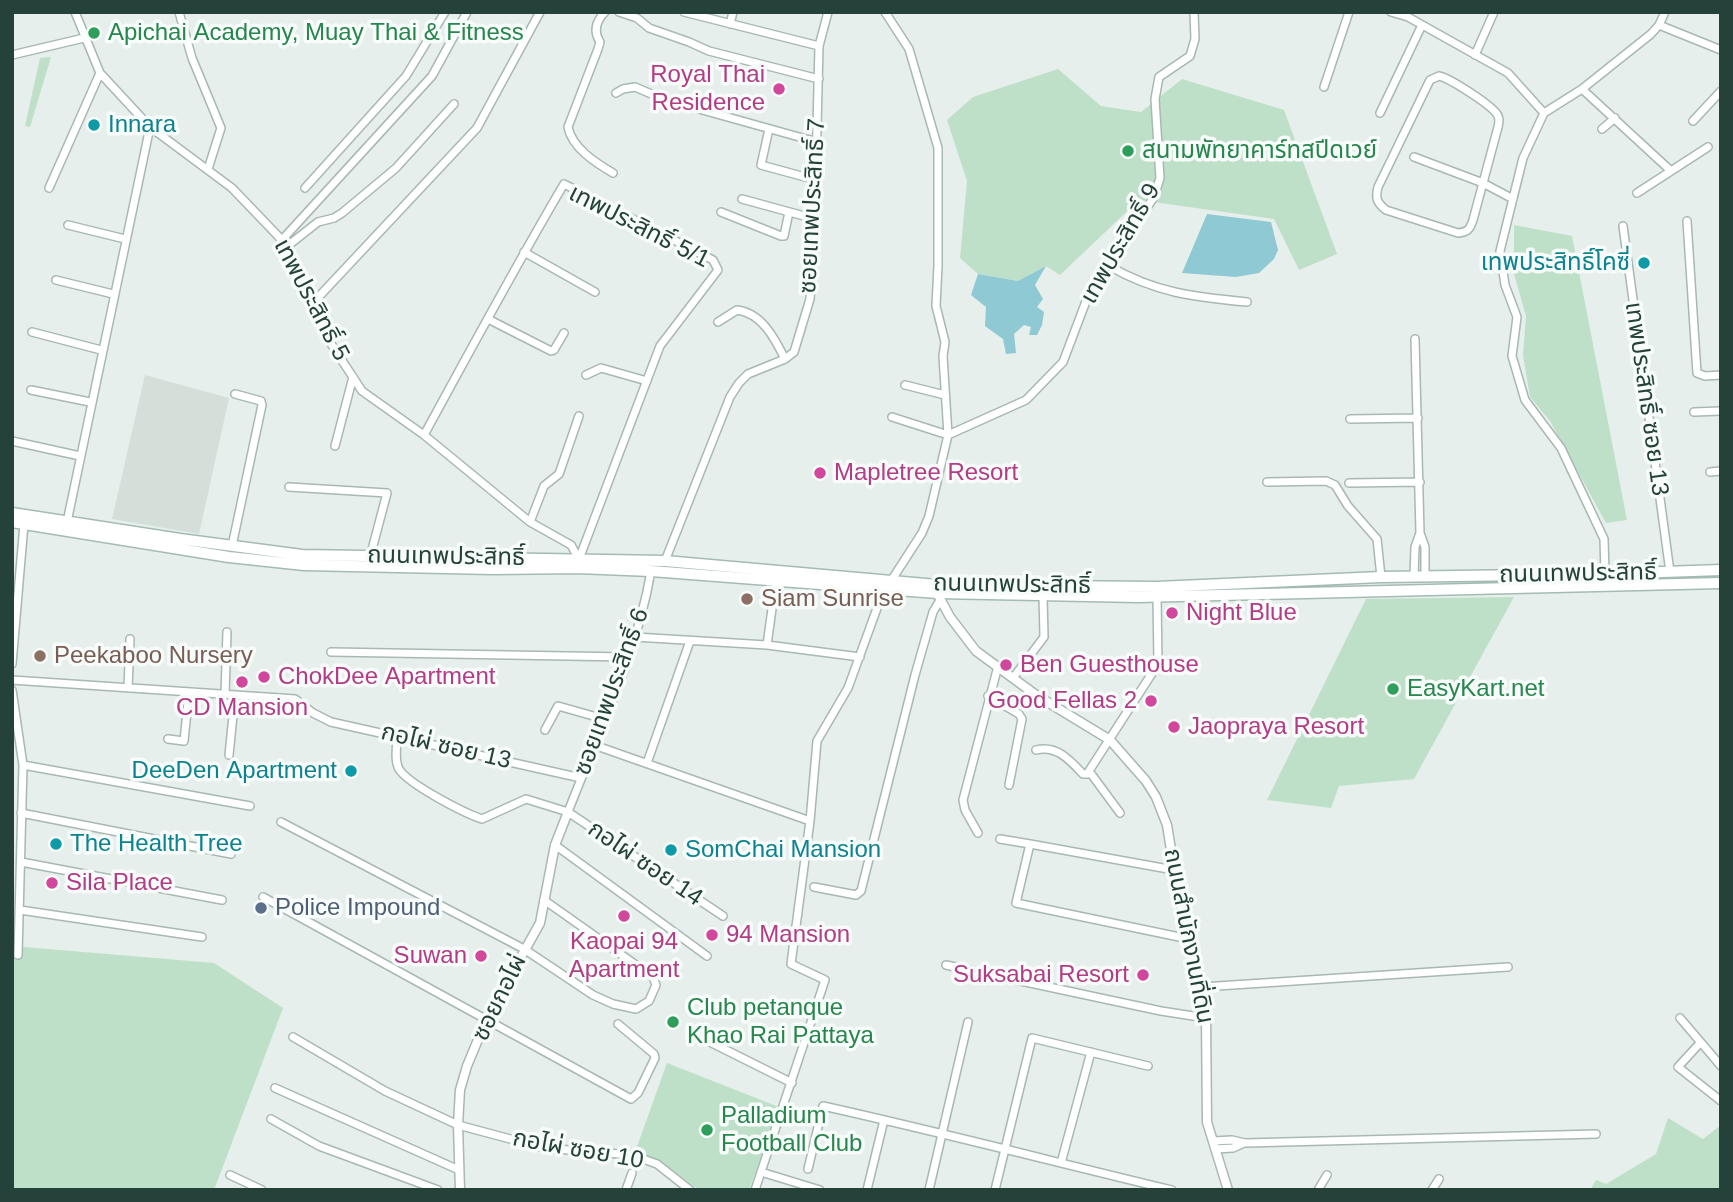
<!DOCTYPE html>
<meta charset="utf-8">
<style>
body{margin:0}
#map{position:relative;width:1733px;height:1202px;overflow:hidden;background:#e6efeb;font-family:Helvetica,sans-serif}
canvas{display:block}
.frame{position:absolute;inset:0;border:14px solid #24423a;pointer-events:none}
</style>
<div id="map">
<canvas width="1733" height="1202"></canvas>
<div class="frame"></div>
</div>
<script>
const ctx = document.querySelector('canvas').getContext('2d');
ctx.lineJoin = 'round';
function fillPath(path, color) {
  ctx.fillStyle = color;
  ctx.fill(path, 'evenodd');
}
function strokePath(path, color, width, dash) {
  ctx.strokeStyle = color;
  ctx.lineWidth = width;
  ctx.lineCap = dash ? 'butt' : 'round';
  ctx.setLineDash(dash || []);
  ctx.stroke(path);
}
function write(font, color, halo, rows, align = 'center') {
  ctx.font = font + ' Helvetica,"Noto Sans Thai",sans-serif';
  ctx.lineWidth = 7;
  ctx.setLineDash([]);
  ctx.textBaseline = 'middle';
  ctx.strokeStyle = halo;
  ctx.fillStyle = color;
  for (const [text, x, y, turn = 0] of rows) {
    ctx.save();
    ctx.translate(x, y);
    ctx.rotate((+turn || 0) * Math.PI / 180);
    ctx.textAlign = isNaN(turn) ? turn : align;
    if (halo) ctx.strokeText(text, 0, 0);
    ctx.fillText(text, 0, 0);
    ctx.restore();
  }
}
fillPath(new Path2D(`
 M145 375 229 398 199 534 112 519Z`), '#d4dfda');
fillPath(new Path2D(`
 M51 57 30 127 25 126 40 58Z
 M1058 69 1101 106 1141 112 1182 79 1284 110 1337 254 1299 270 1274 219 1139 200 1060 275 1046 266 1018 281 978 274 960 258 967 181 947 120 973 97Z
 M1514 225 1572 236 1627 520 1606 523 1550 421 1530 397 1523 355 1526 316 1514 274Z
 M1514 597 1414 779 1339 786 1331 808 1267 800 1366 599Z
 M12 946 214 963 283 1008 214 1190H12Z
 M667 1063 779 1107 749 1190H699L659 1160 635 1152Z
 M1668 1118 1703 1139 1721 1125V1190H1590L1596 1180 1606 1184 1656 1154Z`), '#bfe0c8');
fillPath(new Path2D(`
 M1207 214 1271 222 1278 250 1274 259 1259 273 1236 277 1182 273Z
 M1046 266 1035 285 1043 299 1037 307 1044 312 1042 325 1037 335H1029L1031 327 1024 325 1014 334 1016 353 1006 354 1003 339 985 326 986 307 971 295 978 274 1018 281Z`), '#8ec9d4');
const minor = new Path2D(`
 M75 12 100 73 150 127 232 188 279 237 324 333 362 391 424 435 530 522 571 545 579 559
 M179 12 192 58 221 128 208 169
 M605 12C596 21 593 31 600 42L598 49 568 127C572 148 596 163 613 173
 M619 12 637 18 649 28 689 42 709 51 819 79
 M684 12 819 46
 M885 12 909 49 938 148V266L936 306 945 342 943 356 948 435 929 516 922 533 891 581
 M1391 12 1408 17 1508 73 1544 113
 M730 24 733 12
 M1659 25 1721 50
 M12 55 84 38
 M1475 55 1494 12
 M1439 76C1449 78 1494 106 1498 116 1500 120 1499 122 1498 127L1473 220C1470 229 1468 232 1458 233L1386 210C1377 203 1375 198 1378 187L1430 80Z
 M1324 87 1349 12
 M1582 89 1671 171 1637 193
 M616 93 623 89 635 87 663 99 817 142
 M1380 113 1422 25
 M1693 121 1721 91
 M769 129 761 165 816 180
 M1602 129 1615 118
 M1414 157 1483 183 1513 199
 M1671 171 1708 147
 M49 188 100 73
 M305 188 406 76 445 12
 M742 199 815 219
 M721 212 781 236H784L789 212
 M1687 221 1697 373 1705 376 1721 375
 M68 225 125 239
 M1623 226 1670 572
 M281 241 432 76 467 12
 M285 248 318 222 334 218 342 213 396 168 454 104
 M524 252 595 292
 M1109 266C1156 293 1194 297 1247 302
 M56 280 113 294
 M311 305 477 128 540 12
 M488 319 551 351 554 350 564 333
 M718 322 737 310C762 313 775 339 785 359
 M32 332 101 350
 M1415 339 1420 533 1425 547V576
 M586 375 601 368 647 381
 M905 385 945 395
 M31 390 90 402
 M1694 412 1721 411
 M892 417 948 435
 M1350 419 1418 418
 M424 435C470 351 515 267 564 184L713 260 718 270 660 346 579 559
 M948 435 1026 400 1063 362 1088 296 1154 197 1160 178 1155 99 1159 77 1190 56 1195 39 1194 12
 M12 441 80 456
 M335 446 353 377
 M1710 472 1721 471
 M1267 482 1326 481 1335 485 1348 506 1377 539 1381 577
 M1349 483 1420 482
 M289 487 387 493 370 557
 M67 522 150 127
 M530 522 544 486 559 474 579 416
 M232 546 262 405 261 401 235 394
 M665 561 730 397 739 383 748 374 785 359 794 352 810 299 814 250 819 46 828 12
 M1605 574 1604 539 1561 448 1525 400 1512 356 1517 317 1505 285 1500 251 1523 158 1544 113 1582 89 1651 34 1659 25 1665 12
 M1414 576 1415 547 1420 533
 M635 637 767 645 860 657
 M767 645 776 580
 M331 652 627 657
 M12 664 24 524
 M1013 678 1044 637 1043 596
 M12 680 295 699 313 713 331 722 581 778
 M128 688 130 639
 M12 690 23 765 18 955
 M225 695 227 632
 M988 696 1019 714 1022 719 1009 785
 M545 730 558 706 604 719
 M397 736C397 746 394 760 399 769 408 784 464 813 482 819L526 799 568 812 723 916
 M168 739 184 741 189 692
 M594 745 810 821
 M1036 750C1057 745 1070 760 1083 774H1087L1089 771 1158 664 1157 596
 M229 755 235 696
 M647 763 690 641
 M23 765 250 806
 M1089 771 1120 813
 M568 812C598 734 637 654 651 571
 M21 813 231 854
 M281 822 524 949 593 995 613 1004 636 1009 649 1001 656 985 653 977 544 900
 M978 833 965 810 963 800 998 666
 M1000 839 1030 844
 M555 845 707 956
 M21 862 222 900
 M1174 870 1030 844 1016 903 1189 939
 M814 887 856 895 861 891 915 675 933 612 940 600
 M263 897 631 1099 638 1093 655 1058 654 1054 618 1024
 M20 910 202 937
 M946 965 1161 1011 1206 1018
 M1202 987 1508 967
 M1680 1018 1721 1066
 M293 1037 385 1091 458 1125 544 1148 632 1155 657 1164 690 1190
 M708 1041 792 1083
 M1700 1043 1678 1067 1721 1101
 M275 1088 459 1170
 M271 1119 319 1146 438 1190
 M1213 1141 1232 1140 1245 1143 1596 1134
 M1215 1149 1233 1148 1244 1143
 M1061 1163 1091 1052
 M808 1169 823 1106C940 1132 1055 1162 1172 1190
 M761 1172 820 1190
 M230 1175 262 1190
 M626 1190 632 1173
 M755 1190 825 980 791 964 810 821 817 741 848 688 884 589
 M867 1190 884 1120
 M929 1190 968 1022
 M995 1190 1032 1038 1148 1066
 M1318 1190 1327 1175
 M1432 1190 1439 1179`);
const tertiary = new Path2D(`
 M937 593 950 617 976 651 1036 695 1110 740 1146 781 1156 797 1167 825 1178 893 1202 987 1206 1018 1207 1122 1228 1190
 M460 1190 458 1125 460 1090 467 1066 487 1018 540 923 555 845 568 812`);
const secondary = new Path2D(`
 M12 513 180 539 302 555 665 561 937 585 1157 587 1381 577 1605 574 1721 570
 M12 522 229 557 304 565 492 569 578 568 651 571 937 593 1138 597 1721 583`);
strokePath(minor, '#a8b8b2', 10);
strokePath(tertiary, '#a8b8b2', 11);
strokePath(secondary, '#a4bbb3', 13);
strokePath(minor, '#fff', 7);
strokePath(tertiary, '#fff', 8);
strokePath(secondary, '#fff', 10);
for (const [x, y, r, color] of [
 [94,33,7,"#2e9e5b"],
 [779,89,7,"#d1479c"],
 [94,125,7,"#0f9aa8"],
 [1128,151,7,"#2e9e5b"],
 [1644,263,7,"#0f9aa8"],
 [820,473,7,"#d1479c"],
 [747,599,7,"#8d6e63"],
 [1172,613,7,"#d1479c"],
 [40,656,7,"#8d6e63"],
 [1006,665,7,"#d1479c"],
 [264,677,7,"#d1479c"],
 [242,682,7,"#d1479c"],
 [1393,689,7,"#2e9e5b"],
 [1151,701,7,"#d1479c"],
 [1174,727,7,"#d1479c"],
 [351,771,7,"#0f9aa8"],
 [56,844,7,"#0f9aa8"],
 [671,850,7,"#0f9aa8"],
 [52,883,7,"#d1479c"],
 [261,908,7,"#5c6f8a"],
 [624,916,7,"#d1479c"],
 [712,935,7,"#d1479c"],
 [481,956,7,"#d1479c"],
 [1143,975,7,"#d1479c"],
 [673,1022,7,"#2e9e5b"],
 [707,1130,7,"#2e9e5b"]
]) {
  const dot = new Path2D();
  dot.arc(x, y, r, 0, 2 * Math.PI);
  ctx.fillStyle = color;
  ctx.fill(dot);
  strokePath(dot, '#f7fbf9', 2.5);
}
write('24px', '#27864d', '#f7fbf9', [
 ["Apichai Academy, Muay Thai & Fitness",108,33],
 ["สนามพัทยาคาร์ทสปีดเวย์",1142,151],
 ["EasyKart.net",1407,689],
 ["Club petanque",687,1008],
 ["Khao Rai Pattaya",687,1036],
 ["Palladium",721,1116],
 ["Football Club",721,1144]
], 'left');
write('24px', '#b23c85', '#f7fbf9', [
 ["Royal Thai",765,75,"right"],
 ["Residence",765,103,"right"],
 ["Mapletree Resort",834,473],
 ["Night Blue",1186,613],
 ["Ben Guesthouse",1020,665],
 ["ChokDee Apartment",278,677],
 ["Good Fellas 2",1137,701,"right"],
 ["CD Mansion",242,708,"center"],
 ["Jaopraya Resort",1188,727],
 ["Sila Place",66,883],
 ["94 Mansion",726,935],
 ["Kaopai 94",624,942,"center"],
 ["Apartment",624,970,"center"],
 ["Suwan",467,956,"right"],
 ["Suksabai Resort",1129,975,"right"]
], 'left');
write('24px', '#0d838f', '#f7fbf9', [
 ["Innara",108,125],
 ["เทพประสิทธิ์โคซี่",1630,263,"right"],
 ["DeeDen Apartment",337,771,"right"],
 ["The Health Tree",70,844],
 ["SomChai Mansion",685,850]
], 'left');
write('24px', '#24423a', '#f7fbf9', [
 ["ซอยเทพประสิทธิ์ 7",813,206,-87],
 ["เทพประสิทธิ์ 5/1",639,227,27],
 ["เทพประสิทธิ์ 9",1121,244,-60],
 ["เทพประสิทธิ์ 5",311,300,62],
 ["เทพประสิทธิ์ ซอย 13",1646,399,82],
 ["ถนนเทพประสิทธิ์",446,557,1],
 ["ถนนเทพประสิทธิ์",1578,574,-1],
 ["ถนนเทพประสิทธิ์",1012,585,1],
 ["ซอยเทพประสิทธิ์ 6",612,692,-70],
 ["กอไผ่ ซอย 13",446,747,13],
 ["กอไผ่ ซอย 14",645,864,34],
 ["ถนนสำนักงานที่ดิน",1188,936,79],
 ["ซอยกอไผ่",500,998,-64],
 ["กอไผ่ ซอย 10",578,1150,10]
]);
write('24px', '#785e54', '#f7fbf9', [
 ["Siam Sunrise",761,599],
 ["Peekaboo Nursery",54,656]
], 'left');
write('24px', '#4e5e75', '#f7fbf9', [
 ["Police Impound",275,908]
], 'left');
</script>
